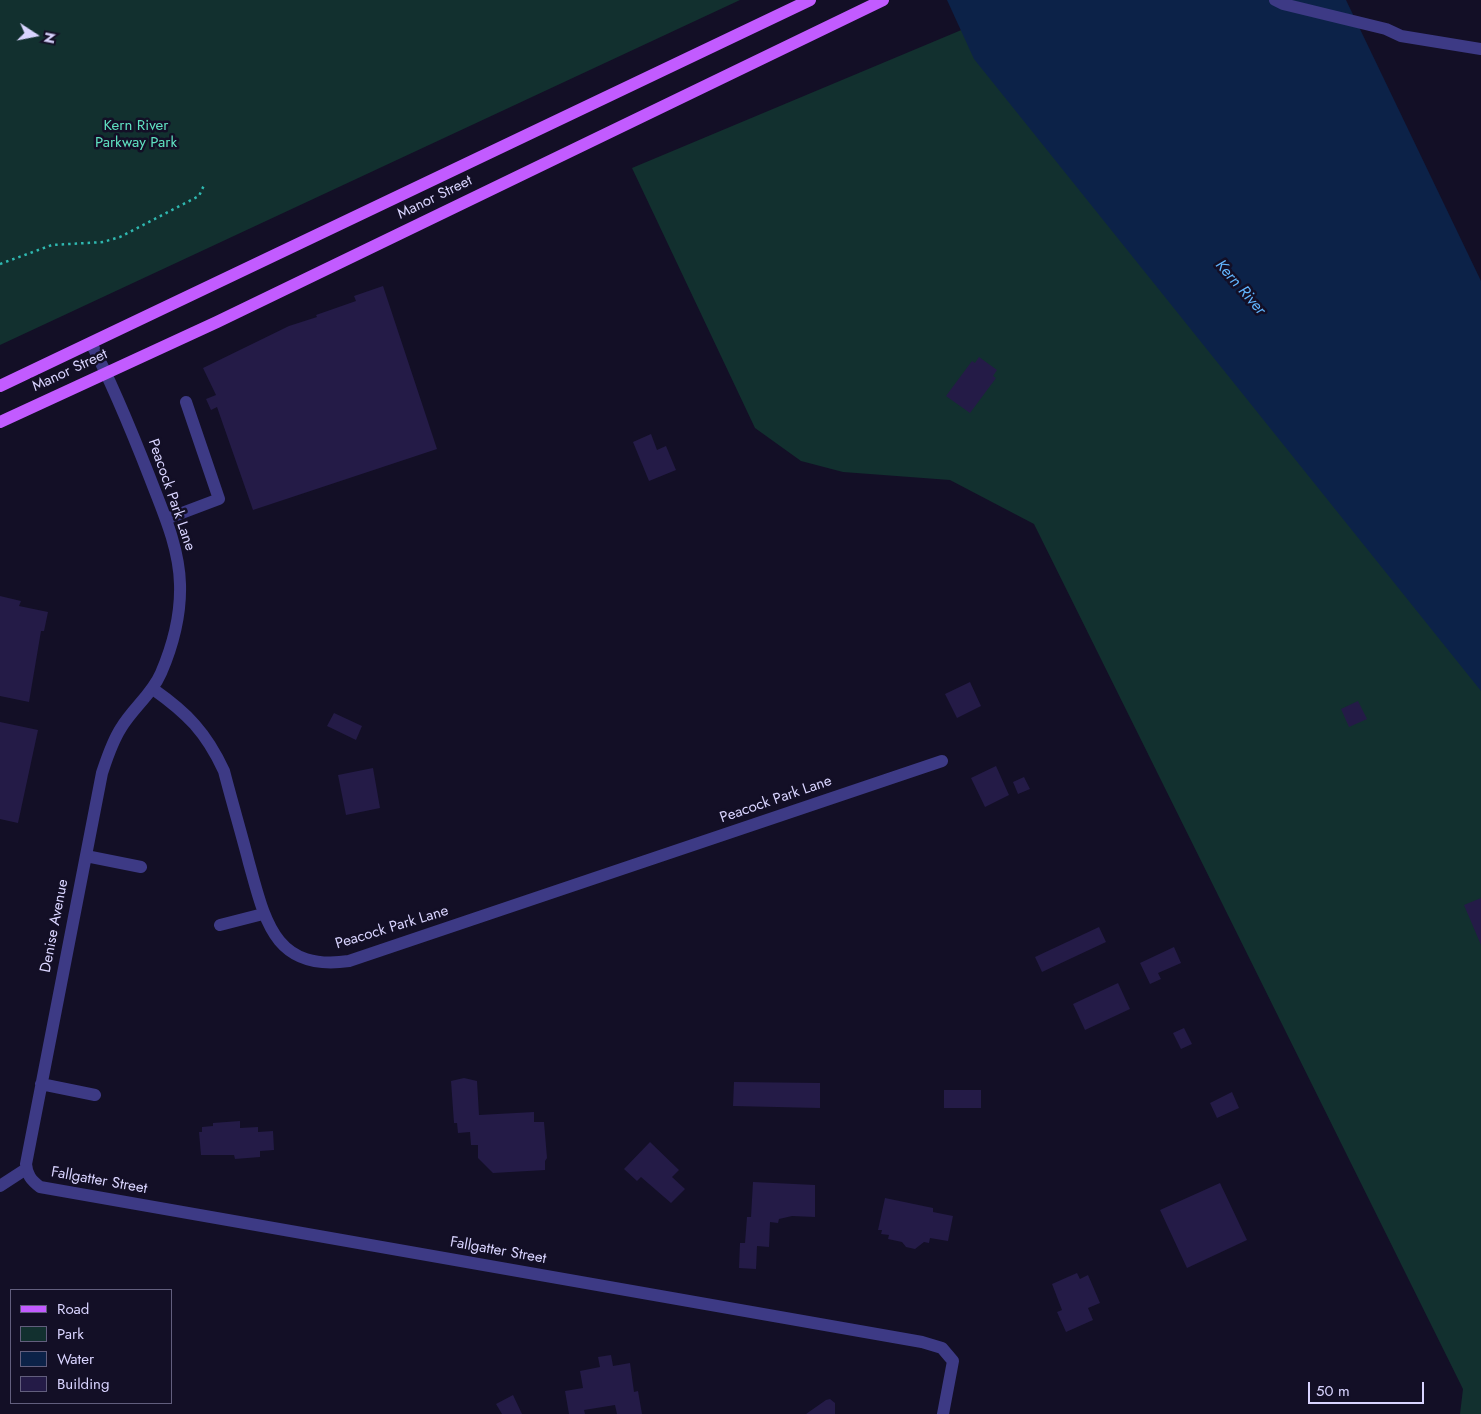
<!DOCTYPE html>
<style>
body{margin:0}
#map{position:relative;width:1481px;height:1414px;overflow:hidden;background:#130f26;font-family:Jost,sans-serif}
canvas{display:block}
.legend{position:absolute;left:10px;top:1289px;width:162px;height:115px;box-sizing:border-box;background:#130f26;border:1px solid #625e7d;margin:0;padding:6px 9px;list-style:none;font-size:15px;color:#d9d4ff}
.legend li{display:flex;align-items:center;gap:10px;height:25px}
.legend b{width:25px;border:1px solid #625e7d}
.north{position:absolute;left:10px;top:10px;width:50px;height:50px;-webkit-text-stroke:4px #130f26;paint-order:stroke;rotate:101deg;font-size:14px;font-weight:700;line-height:20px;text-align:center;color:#d9d4ff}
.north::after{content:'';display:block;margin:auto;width:18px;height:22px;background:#d9d4ff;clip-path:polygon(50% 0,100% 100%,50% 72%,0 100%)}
.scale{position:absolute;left:1308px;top:1382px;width:116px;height:22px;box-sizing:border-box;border:2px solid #d9d4ff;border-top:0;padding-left:6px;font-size:15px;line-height:18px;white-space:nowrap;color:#d9d4ff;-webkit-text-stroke:4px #130f26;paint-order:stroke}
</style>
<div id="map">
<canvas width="1481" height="1414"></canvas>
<ul class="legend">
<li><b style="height:6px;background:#c25bff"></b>Road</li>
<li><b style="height:14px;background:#12302f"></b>Park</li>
<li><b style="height:14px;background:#0c2248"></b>Water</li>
<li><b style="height:14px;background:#241b47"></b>Building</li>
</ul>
<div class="north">N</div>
<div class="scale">50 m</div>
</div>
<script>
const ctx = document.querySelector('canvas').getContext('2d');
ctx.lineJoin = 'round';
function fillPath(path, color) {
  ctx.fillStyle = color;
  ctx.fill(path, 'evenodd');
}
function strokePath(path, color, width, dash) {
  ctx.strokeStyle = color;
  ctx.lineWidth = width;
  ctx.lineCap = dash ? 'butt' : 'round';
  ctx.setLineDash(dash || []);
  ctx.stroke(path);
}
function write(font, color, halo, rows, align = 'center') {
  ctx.font = font + ' Jost,sans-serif';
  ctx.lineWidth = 5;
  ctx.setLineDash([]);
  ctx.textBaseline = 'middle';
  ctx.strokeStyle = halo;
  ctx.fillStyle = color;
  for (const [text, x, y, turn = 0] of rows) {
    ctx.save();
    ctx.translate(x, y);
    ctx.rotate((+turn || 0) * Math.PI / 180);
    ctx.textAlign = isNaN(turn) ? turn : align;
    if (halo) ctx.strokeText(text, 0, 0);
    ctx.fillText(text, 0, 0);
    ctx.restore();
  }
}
fillPath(new Path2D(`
 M0 0H740L0 345Z
 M1033 0 1481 458V1414H1460L1463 1389 1034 524 950 480 843 472 801 461 755 428 632 168Z`), '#12302f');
fillPath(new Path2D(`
 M947 0H1346L1481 281V691L974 59Z`), '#0c2248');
fillPath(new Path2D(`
 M383 286 437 449 253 510 217 407 211 410 206 399 216 395 203 368 289 326 317 317 316 315 356 301 354 296Z
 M979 357 997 370 993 376 996 378 970 413 946 396 972 361 975 363Z
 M651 434 657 450 666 446 676 470 649 481 633 442Z
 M0 596 21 601 19 606 48 612 44 631H41L29 702 0 696Z
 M970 682 981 706 957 718 945 694Z
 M1358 701 1367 719 1349 727 1341 709Z
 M334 713 362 726 356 740 327 726Z
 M0 722 38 730 18 823 0 819Z
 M996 766 1009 795 985 807 971 778Z
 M373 768 380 808 346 815 338 775Z
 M1024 777 1030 789 1018 794 1013 782Z
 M1481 898V945L1464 905Z
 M1099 927 1106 942 1042 972 1035 957Z
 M1174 947 1181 963 1158 973 1161 979 1150 984 1140 963Z
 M1118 983 1130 1009 1085 1030 1073 1004Z
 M1184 1028 1192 1044 1181 1049 1173 1033Z
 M464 1078 477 1081 479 1115 534 1112V1122H544L547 1158 545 1161V1170L493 1173 478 1158V1145H471L470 1132 458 1133 457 1123H454L451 1081Z
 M734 1082 820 1083V1108L733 1106Z
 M944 1090H981V1108H944Z
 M1232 1092 1239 1108 1217 1118 1210 1103Z
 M240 1121V1128L258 1127V1132L273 1131 274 1150 260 1151V1157L235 1159 234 1155H201L199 1132H202V1127L213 1126V1123Z
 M650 1142 679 1170 672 1177 685 1189 671 1203 641 1177 637 1181 624 1169Z
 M753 1182 815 1185V1217L792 1216 779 1219 778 1223 770 1222 769 1247 757 1246 756 1269 739 1268 740 1243H745L747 1217H751Z
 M1220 1183 1247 1240 1187 1268 1160 1210Z
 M885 1198 933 1208V1212L953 1216 948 1241 930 1238 929 1243 924 1242 915 1249 906 1247 902 1242 888 1239 889 1235 881 1234 882 1230H878Z
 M1077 1273 1080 1279 1088 1275 1100 1303 1088 1308 1093 1320 1066 1332 1057 1312 1062 1310 1052 1284Z
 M611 1355 613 1366 630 1363 634 1392 638 1391 642 1414H617L615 1405 584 1410 585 1414H569L565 1391 583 1388 580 1371 600 1367 598 1357Z
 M513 1395 522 1414H502L496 1404Z
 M826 1400 830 1399 835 1403V1414H806Z`), '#241b47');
strokePath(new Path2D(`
 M0 264 52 245 103 242 120 237 199 196 205 183`), '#2fb8b0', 2.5, [2.5, 4]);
strokePath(new Path2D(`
 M1275 0 1283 4 1386 29 1401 36 1481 49
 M91 343C114 387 132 432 150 478 163 512 179 547 180 584 181 615 173 645 161 673 152 694 133 708 121 728 112 742 107 758 102 773L26 1164C27 1175 31 1180 40 1187L922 1342 942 1348 953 1361 943 1414
 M166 519 219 499 186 402
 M153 689C187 713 206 732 224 771 232 802 241 832 249 863 265 920 274 972 349 961L942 761
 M86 856 141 867
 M220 925 263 914
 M41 1084 95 1095
 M0 1186 26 1169`), '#3d3a85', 12);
strokePath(new Path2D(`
 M0 386 810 0
 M0 422 217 322 883 0`), '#c25bff', 12);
write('15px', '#5fe0c0', '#130f26', [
 ["Kern River",136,126],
 ["Parkway Park",136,143]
]);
write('15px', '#d9d4ff', '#130f26', [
 ["Manor Street",435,198,-26],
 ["Manor Street",70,371,-25],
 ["Peacock Park Lane",171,495,71],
 ["Peacock Park Lane",776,800,-19],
 ["Denise Avenue",55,926,-79],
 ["Peacock Park Lane",392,928,-17],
 ["Fallgatter Street",99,1181,10],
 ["Fallgatter Street",498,1251,10]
]);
write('italic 16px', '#62b6ff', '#130f26', [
 ["Kern River",1240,288,49]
]);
</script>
